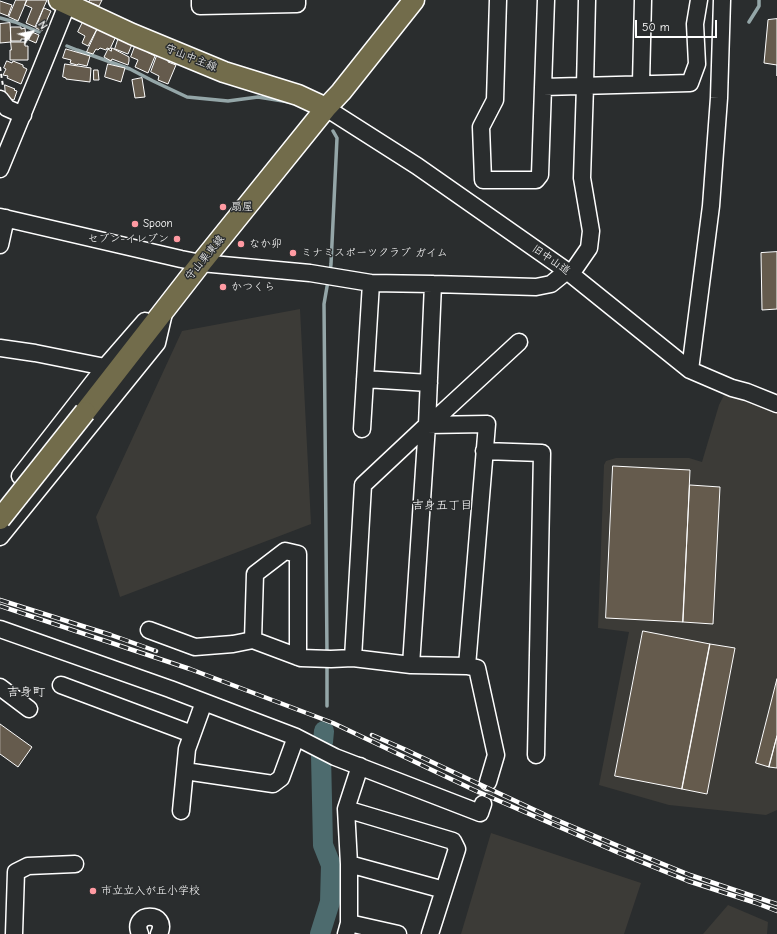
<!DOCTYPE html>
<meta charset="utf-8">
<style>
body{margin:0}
#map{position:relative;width:777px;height:934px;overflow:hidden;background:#2a2d2e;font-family:"Comic Neue",sans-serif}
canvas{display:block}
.north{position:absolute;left:12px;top:12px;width:40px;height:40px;-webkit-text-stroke:3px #2a2d2e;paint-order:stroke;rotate:57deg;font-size:11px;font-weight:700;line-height:16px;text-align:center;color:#fff}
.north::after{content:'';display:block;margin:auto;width:14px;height:18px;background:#fff;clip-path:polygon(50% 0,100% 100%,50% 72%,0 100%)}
.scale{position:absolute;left:635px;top:20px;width:82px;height:18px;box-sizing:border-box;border:2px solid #fff;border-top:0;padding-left:5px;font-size:12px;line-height:14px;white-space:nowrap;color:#fff;-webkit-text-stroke:3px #2a2d2e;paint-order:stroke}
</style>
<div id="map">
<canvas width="777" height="934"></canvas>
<div class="north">N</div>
<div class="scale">50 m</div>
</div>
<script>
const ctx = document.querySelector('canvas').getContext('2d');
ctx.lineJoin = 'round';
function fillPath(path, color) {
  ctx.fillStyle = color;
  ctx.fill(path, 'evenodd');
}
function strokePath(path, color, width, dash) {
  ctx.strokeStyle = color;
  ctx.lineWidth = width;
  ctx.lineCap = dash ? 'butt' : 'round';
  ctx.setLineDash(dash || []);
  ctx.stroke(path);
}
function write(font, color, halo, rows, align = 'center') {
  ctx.font = font + ' "Comic Neue","Klee One",sans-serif';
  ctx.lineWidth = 3;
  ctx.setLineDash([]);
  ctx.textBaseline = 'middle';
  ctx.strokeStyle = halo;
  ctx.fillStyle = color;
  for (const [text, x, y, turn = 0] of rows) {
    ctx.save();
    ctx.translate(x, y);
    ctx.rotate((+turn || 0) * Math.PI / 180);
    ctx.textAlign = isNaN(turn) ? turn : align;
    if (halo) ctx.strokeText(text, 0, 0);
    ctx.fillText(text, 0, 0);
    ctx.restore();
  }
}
fillPath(new Path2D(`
 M300 309 311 524 120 597 96 517 182 331Z
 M726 391 777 411V810L766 815 669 805 599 785 629 632 598 628 604 465 606 461 616 458H689L702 462 719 405Z
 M491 833 641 883 624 934H461Z
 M728 905 768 922 767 934H703Z`), '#3c3b37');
strokePath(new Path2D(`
 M0 18 15 22 39 32
 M749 22 759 6V0
 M67 46 77 50 130 69 153 81 187 97 228 101 258 97 289 102
 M330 273 331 264 337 138 333 131
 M327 654 324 304 328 281
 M327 663V706`), '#94a6a8', 3.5);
strokePath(new Path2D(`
 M323 742 324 731
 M320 934 330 902 331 865 323 845 321 755`), '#4d6b6e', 20);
const building = new Path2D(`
 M16 0H27L18 21 9 17Z
 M27 0H47L35 27 26 23 32 8 25 5Z
 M90 0H102L99 6 89 2Z
 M0 1 12 5 8 16 0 13Z
 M44 8 51 11 42 31 36 28Z
 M85 18 99 25 88 46 82 43 85 36 78 32Z
 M777 19V76V65L764 63 768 20Z
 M10 23 11 42 0 43V24Z
 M99 26 117 34 110 49 107 48 106 50 100 48 98 50 96 49 93 54 87 52Z
 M11 27H21V29L25 28 26 39H21V41H11Z
 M32 32 39 35 36 43 29 40Z
 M119 37 133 42 128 54 115 49Z
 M137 41 150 46 147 52 155 56 148 73 135 67 138 60 131 57Z
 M11 42H25V46H28V60H10V50H11Z
 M112 48 129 57V61L128 65 112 59 111 61 104 57 108 49 111 51Z
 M66 49 90 56 87 66 78 64 77 65 70 63 71 60 63 58Z
 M158 53 169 58 168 62 176 65 168 84 158 80 159 76 151 72Z
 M7 61 12 63 13 61 23 65V67L27 69 21 84 7 78 8 76 3 75 6 69 4 68Z
 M65 64 91 68 90 82 66 79V78L63 77Z
 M108 64 125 68 121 82 105 77Z
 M94 70H98L99 80H94Z
 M142 78 145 97 135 98 132 80Z
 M5 85 15 89 14 90 17 91 14 100 6 98Z
 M777 252V309L762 310 761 253Z
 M613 466 690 470 683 622 606 618Z
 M690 485 720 487 713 624 683 622Z
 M643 631 710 644 682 789 615 776Z
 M710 644 735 648 707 794 682 789Z
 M777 679V736L769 767 756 763Z
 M0 724 32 747 18 767 0 754Z
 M777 736V768L769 767Z`);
fillPath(building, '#655b4d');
strokePath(building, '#fff', 1);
strokePath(new Path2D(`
 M483 804 488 782`), '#3f4243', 16, [16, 8]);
const minor = new Path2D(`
 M200 0V6L297 4V0
 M498 0 495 100 481 127 483 180H536L540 175 546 0
 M641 83 643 0
 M543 87 690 83 697 64 695 24 699 0
 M0 99 7 108 23 115
 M326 108 417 166 567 271 690 370 732 388 747 392 777 404
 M0 169 42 67 69 0
 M0 217 181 259 201 263 310 273 371 283 433 284 536 287 551 284 567 271
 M0 245 6 218
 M571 274 589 248 591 231 582 178 585 86 587 0
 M0 348 35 353 105 367
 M690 370 711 206 719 98 722 0
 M365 379 429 383
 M429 425 519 342
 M362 429 371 283
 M484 451 542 453 536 755
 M38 490 20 476 105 367 145 321
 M0 537 157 343 164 313
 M0 629 170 689 296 737 335 757 480 813 483 804
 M149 630 195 647 233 644 253 640 301 658 331 659 353 658 411 665 467 666 487 424 427 425 363 485 353 658
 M253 640 255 574 285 551 298 554V657
 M411 665 427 425 433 284
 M467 666 477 668 496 755 488 782
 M61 685 192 734
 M0 687 29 709
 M185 771 273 784 281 778 296 737
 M346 809 453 841 457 849 430 934
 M181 811 187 749 204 702
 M349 864 444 890
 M349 923 398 934
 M14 934 16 872 28 866 75 864
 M140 934C130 911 170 911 159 934
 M346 934 349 923V864L346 809 360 766`);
const major = new Path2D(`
 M59 0 132 34 224 72 298 95 326 108
 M85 412 201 263 326 108 341 92 414 0`);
strokePath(minor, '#fff', 19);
strokePath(major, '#fff', 23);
strokePath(new Path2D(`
 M0 67 3 86`), '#fff', 2, [4, 3]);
strokePath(minor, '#2a2d2e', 16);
strokePath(major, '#726c4b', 20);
const rail = new Path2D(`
 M0 600 111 635 156 651
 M0 606 190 669 333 723 474 790 619 853 688 881 756 903 777 911
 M372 735 404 749 552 818 621 847 690 875 777 904`);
strokePath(rail, '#fff', 4.5);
strokePath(rail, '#2a2d2e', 3, [9]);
const majorBridge = new Path2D(`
 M0 519 85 412`);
strokePath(majorBridge, '#fff', 23, []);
strokePath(majorBridge, '#726c4b', 20);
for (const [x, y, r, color] of [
 [223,207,4,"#ff9aa2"],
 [135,224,4,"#ff9aa2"],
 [177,239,4,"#ff9aa2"],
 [241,244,4,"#ff9aa2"],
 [293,253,4,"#ff9aa2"],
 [223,287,4,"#ff9aa2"],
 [93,891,4,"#ff9aa2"]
]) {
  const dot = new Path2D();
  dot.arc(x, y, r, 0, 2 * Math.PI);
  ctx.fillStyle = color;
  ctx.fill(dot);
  strokePath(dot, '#2a2d2e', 1.5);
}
write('11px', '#fff', '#2a2d2e', [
 ["守山中主線",191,58,22],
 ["守山栗東線",205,258,-51],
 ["旧中山道",551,260,35]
]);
write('11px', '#fff', '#2a2d2e', [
 ["扇屋",231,207],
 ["Spoon",143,224],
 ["セブン-イレブン",169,239,"right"],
 ["なか卯",249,244],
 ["ミナミスポーツクラブ ガイム",301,253],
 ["かつくら",231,287],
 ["市立立入が丘小学校",101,891]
], 'left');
write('12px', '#fff', '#2a2d2e', [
 ["吉身五丁目",442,506]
]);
write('13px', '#fff', '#2a2d2e', [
 ["吉身町",26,692]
]);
</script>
